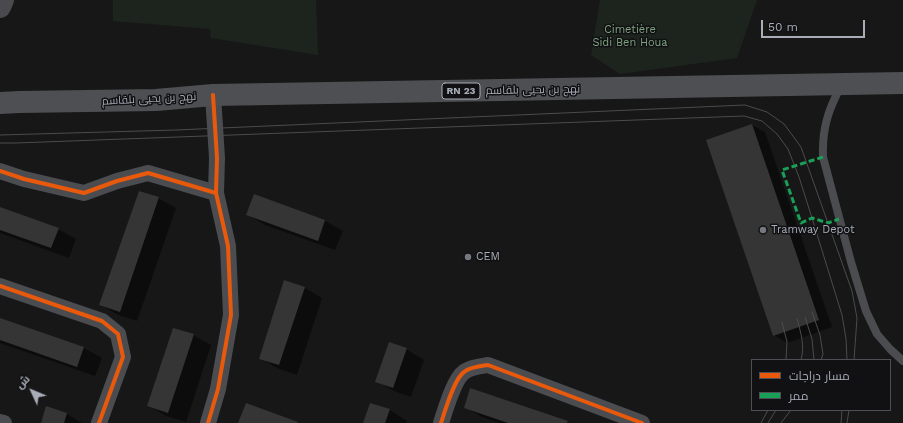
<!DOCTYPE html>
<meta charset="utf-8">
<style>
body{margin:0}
#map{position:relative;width:903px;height:423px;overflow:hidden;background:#171717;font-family:"Work Sans",Cairo,sans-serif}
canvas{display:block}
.legend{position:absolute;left:751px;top:359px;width:140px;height:52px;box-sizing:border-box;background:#111113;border:1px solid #4d4f55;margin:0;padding:5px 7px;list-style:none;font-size:12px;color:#a8adb8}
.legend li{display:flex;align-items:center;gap:8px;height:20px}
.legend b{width:20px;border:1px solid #4d4f55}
.north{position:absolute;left:12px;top:371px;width:40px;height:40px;-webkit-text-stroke:3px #111113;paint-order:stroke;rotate:314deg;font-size:11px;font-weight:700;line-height:16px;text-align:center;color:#a8adb8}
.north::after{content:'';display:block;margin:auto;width:14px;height:18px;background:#a8adb8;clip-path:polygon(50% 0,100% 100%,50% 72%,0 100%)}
.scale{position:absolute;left:761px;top:20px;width:104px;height:18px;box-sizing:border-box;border:2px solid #a8adb8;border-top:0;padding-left:5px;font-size:12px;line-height:14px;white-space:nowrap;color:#a8adb8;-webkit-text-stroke:3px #111113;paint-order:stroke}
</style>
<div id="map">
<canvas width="903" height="423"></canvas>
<ul class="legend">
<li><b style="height:5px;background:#e8590c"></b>مسار دراجات</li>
<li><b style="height:5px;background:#1a9f57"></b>ممر</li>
</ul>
<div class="north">ش</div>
<div class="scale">50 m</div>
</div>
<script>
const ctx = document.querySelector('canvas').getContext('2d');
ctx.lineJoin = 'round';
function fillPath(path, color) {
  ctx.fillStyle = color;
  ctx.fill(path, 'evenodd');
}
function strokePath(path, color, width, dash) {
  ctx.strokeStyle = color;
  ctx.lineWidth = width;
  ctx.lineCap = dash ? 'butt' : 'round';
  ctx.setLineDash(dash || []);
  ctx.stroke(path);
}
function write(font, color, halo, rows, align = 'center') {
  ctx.font = font + ' "Work Sans",Cairo,sans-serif';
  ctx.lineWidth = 3;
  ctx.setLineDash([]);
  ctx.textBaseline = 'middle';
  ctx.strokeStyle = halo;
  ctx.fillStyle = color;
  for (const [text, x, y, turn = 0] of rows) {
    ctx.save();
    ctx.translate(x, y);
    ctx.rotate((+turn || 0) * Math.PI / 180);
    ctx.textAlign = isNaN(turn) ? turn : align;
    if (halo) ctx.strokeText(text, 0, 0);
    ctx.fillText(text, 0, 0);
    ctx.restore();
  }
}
fillPath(new Path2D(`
 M113 0H316L318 55 211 38 210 29 113 21Z
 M600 0H757L737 58 620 74 591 55Z`), '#1d241e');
fillPath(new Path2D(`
 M752 125 765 132 832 327 787 343 774 335Z
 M254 195 325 221 343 231 335 250 265 225 247 214Z
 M158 198 176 208 137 321 118 315 101 305Z
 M0 208 58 229 76 239 69 258 0 233Z
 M305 288 322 298 297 375 277 368 260 358Z
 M0 319 84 348 102 358 95 376 0 343Z
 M193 335 211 345 186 422 166 416 148 405Z
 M406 349 424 360 411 397 394 391 377 381Z
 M471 389 570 423H499L482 417 465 407Z
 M371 404 390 410 407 421 406 423H364Z
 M67 414 82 423H42Z`), '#0007');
fillPath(new Path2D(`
 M752 124 819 320 773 336 706 140Z
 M139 191 159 197 120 312 99 305Z
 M254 194 325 220 318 241 246 215Z
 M0 207 59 228 51 248 0 230Z
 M284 280 305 287 279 365 259 359Z
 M0 318 84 347 77 367 0 340Z
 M173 328 194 334 168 413 147 406Z
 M389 342 407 348 393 388 375 382Z
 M470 388 568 421 567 423H508L464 408Z
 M246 403 298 422 297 423H238Z
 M370 403 390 409 385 423H363Z
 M46 406 67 413 64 423H41Z`), '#353536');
strokePath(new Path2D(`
 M841 86C828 110 822 129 823 157L851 262 866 311 877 334 890 349 903 361`), '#4b4c50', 8);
strokePath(new Path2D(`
 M0 171 24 179 84 193 117 181 148 173 216 193
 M0 286 102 321 118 334 123 357 99 423
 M0 422 4 423
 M208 423 218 389 231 315 228 246 216 193 217 158 213 95
 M441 423C445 411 454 379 464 372 470 367 481 366 488 365L642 423`), '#4b4c50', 16);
strokePath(new Path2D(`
 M0 7 3 0`), '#4a4a4e', 22);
strokePath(new Path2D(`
 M0 103 19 102 156 100 213 95 903 83`), '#4d4f52', 22);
strokePath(new Path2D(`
 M0 135 176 130 745 105 767 112 784 124 801 147 852 291 857 318 854 360
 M0 143H16L744 116 762 121 777 134 788 149 799 177 812 218 842 315 846 339 847 360
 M812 312 820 335 823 354 821 360
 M805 317 812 339 814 360
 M797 319C801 333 805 346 801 360
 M782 322 787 342 786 360
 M761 423 768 410
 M768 423 776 410
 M781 423 791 410
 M841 423 842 410
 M847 423 849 410`), '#4b4c4f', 1);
strokePath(new Path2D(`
 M823 157 782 170 801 223 812 218 828 223 839 219`), '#1a9f57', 3, [6, 3]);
strokePath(new Path2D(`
 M0 171 24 179 84 193 117 181 148 173 216 193
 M0 286 102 321 118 334 123 357 99 423
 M208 423 218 389 231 315 228 246 216 193 217 158 213 95
 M441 423C445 411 454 379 464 372 470 367 481 366 488 365L642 423`), '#e8590c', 4);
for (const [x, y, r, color] of [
 [763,230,4,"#757880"],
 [468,257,4,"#757880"]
]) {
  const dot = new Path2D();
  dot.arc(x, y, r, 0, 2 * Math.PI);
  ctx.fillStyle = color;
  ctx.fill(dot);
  strokePath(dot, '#111113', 1.5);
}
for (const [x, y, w] of [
 [461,91,38]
]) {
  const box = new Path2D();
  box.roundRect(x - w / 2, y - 8, w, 16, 3);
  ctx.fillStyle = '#111113';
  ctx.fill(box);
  strokePath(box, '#a8adb8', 1);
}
write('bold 10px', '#a8adb8', null, [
 ["RN 23",461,91]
]);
write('11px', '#7fa381', '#111113', [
 ["Cimetière",630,30],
 ["Sidi Ben Houa",630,43]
]);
write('11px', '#a8adb8', '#111113', [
 ["نهج بن يحيى بلقاسم",533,90,-1],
 ["نهج بن يحيى بلقاسم",149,99,-3]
]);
write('11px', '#a8adb8', '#111113', [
 ["Tramway Depot",771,230],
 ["CEM",476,257]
], 'left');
</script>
